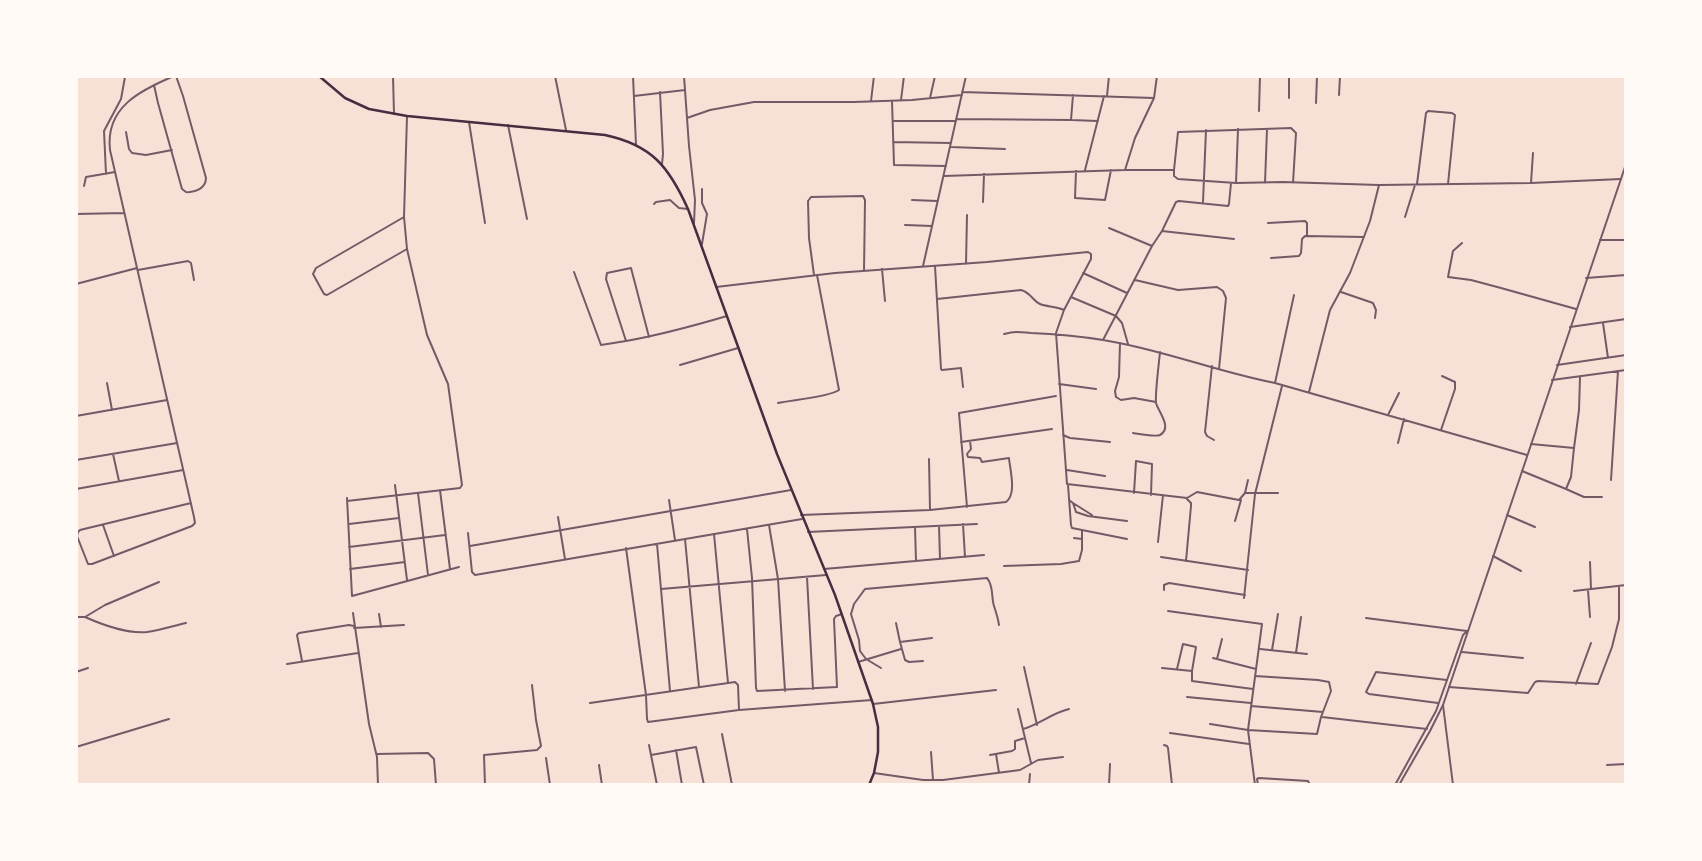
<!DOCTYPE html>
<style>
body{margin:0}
#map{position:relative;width:1702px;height:861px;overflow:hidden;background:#f7e1d7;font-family:"Times New Roman",serif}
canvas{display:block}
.frame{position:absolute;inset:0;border:78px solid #fffaf5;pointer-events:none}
</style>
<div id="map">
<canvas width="1702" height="861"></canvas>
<div class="frame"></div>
</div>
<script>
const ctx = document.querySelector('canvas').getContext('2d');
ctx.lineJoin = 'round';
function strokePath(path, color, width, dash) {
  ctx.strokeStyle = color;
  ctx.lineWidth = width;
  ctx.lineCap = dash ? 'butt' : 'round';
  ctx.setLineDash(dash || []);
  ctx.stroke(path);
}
strokePath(new Path2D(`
 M174 76C141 90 105 107 110 150L194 517 195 523 192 526 92 564H88L77 536 78 532 80 530 191 503
 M393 76 394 114
 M555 76 566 130
 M633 76 636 145
 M684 76 689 146 695 200 694 223
 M154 85 158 103 182 189 186 192C195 193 206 188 206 178L183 96 176 76
 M660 92 663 154 662 164
 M962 92 1154 98
 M1339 95 1340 76
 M634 96 685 90
 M1107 96 1109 76
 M930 98 935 76
 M1289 98V76
 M901 100 904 76
 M871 101 874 76
 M892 101 894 165 946 166
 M1316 103 1317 76
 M1259 111 1260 76
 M687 118 710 110 754 102H854L912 100 962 95
 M956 119 1071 120 1073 95
 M1071 120 1098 121
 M893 121H955
 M469 122 485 223
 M508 125 527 219
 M126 132 129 149 132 153 146 155 172 150
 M893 142 951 143
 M951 147 1005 149
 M1085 170 1104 96
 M1125 170H1174V176L1178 179 1236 183 1283 182 1379 185 1531 183 1621 179
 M1174 170 1178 132 1291 128 1296 133 1293 183
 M1076 171 1075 198 1105 200 1111 170
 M106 174 104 131 121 99 125 77
 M944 176 1125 170 1135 138 1154 98 1157 76
 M1236 183 1238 129
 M1265 183 1267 129
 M1531 183 1533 153
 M1417 184 1426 113 1428 111 1452 113 1455 115 1448 184
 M84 186 86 177 115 172
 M912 200 938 201
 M983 202 984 174
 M1203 202 1206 130
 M654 204 656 202 670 200 679 208 688 209
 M76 214 124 213
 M404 217 316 268 313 274 324 294 327 295 407 249
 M1405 217 1415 185
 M1268 223 1305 221 1307 223V236
 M905 225 932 226
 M1109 228 1152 246
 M1162 231 1234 239
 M1600 240H1626
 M1462 243 1453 251 1448 277 1471 280 1501 288 1576 309
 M702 244 707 214 702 203V189
 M1271 258 1299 256 1301 253 1302 239 1305 236 1364 237
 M966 264 967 215
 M923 266 966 76
 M935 266 941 369 942 370 961 368 963 387
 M882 269 885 301
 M138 270 188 261 191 263 194 280
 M574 272 601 345 626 341
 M1083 273 1127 293
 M814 275 809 238 808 201 811 197 863 196 865 200 864 271
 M1586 278 1626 275
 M1135 280 1178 290 1217 287 1223 291 1226 298 1219 369
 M76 284 137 268
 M716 287 835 273 987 262 1088 252 1091 254V259L1064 310 1056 333 1067 484 1187 498 1197 492 1239 500 1245 493H1278
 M1341 292 1373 303 1376 310 1375 318
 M1071 297 1116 316 1122 323 1128 344
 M937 299 1021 290C1030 292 1033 301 1040 304 1047 307 1055 306 1064 310
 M1603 323 1608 358
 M1570 327 1626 319
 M1004 334C1017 331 1019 332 1031 333 1056 334 1078 336 1103 340L1152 246 1162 231 1176 202 1179 201 1228 206 1229 204 1231 183
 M649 337 631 268 607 273 606 279 626 341C660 335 693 326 727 316
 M1103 340C1161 349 1217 372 1275 383L1527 455
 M1120 343 1119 377 1115 391 1116 397 1121 400 1134 398 1156 402
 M680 365 738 348
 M1557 365 1626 355
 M1212 366 1205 432 1207 436 1214 440
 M1552 380 1626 370
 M107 383 112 410
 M1275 383 1294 295
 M1059 384 1096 389
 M1309 392 1330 310 1350 273 1370 221 1379 185
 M778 403C792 400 829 397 839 390L817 275
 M1388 415 1399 393
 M76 416 167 400
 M1441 430 1455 389V382L1442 376
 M1133 433C1139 434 1156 437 1160 435 1173 428 1158 411 1156 403 1155 393 1159 363 1160 352
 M1063 435 1070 438 1110 442
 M961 442 1052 429
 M1398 443 1404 419
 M1531 444 1574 448 1579 410 1580 377
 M113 454 119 481
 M929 459 930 510
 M76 460 177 443
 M1067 470 1105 476
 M1522 471 1566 489 1571 477 1574 448
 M1611 480 1618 371
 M395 485 407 580
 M1068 485 1071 525 1072 528 1127 539
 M76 489 183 470
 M1566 489 1584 497H1602
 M440 490 450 569
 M418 493 428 575
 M1134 493 1136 461 1152 464 1151 495
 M1245 493 1248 480
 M347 498 352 596 459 567
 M669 500 675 540
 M1069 500 1073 503 1076 512 1088 516 1127 521
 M347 501 460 488 462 485 448 384 427 335 407 249 404 217 407 116
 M1073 503 1092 515
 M967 507 959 413 1056 396
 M801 515 930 510 1006 502C1017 494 1010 470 1009 458L982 462 980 458 968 457 967 454 971 449 970 441
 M1507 515 1535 527
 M558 517 565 559
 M1235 521 1241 500
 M349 524 399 518
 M963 524 965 557
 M103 525 114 556
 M769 525 778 579 785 691
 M939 526 940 559
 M915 527 916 561
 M747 529 752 578 756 688 757 691 837 687 834 619 836 616 842 614
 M808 532 977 524
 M468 533 472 572 475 575 802 519
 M714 534 728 683
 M1074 538 1082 539
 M685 539 699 687
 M1158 542 1163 495
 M657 544 670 691
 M470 546 791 490
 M349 547 445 535
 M626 548 646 695 647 719 648 722 739 710 872 700
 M1493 556 1521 571
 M1161 557 1248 570
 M1186 561 1191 506V503L1186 498
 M1590 562 1591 589
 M1004 566 1061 564 1079 561 1082 550V531
 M350 569 405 562
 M824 569 984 555
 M807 577 813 689
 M661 589 826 575
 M1164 590V585L1169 583 1245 595
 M1588 590 1590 617
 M1574 591 1626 585
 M1244 598 1255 494 1282 386
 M1168 611 1262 624 1248 730 1255 785
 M353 613 369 724 377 757 378 785
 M379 614 381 627
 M76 617H85L105 605 159 582
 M85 617C103 625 127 634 147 632 160 630 173 626 186 623
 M1366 618 1467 631
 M896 623 900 642 905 660 909 662 923 661
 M354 628 404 625
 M900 642 932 638
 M1260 649 1307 654
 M1272 650 1278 614
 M1462 652 1523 658
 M1296 653 1301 617
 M1213 658 1256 669
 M1217 659 1222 639
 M302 661 297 635 299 633 349 625 354 626
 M858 662 901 649
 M287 664 358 653
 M1024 667 1037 725
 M881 668 866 659 860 651 859 640 851 614 854 604 865 589 987 578C994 586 991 597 994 606 996 612 998 618 999 625
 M1162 668 1192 671V681L1253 689
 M1177 669 1183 644 1196 647 1192 671
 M76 672 88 668
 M1576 684 1591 643
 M1449 687 1528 693 1535 682 1538 681 1598 684 1612 647 1619 619V586
 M1187 697 1251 703
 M590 703 735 682 738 685 739 710
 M1438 703 1369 694 1366 692 1376 672 1447 680
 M873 704 996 690
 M1443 705 1453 785
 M1251 706 1323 712
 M1018 709 1031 763
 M1322 717 1427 729
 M1210 724 1248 730 1317 734 1321 717 1331 691 1329 682 1318 680 1255 676
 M1023 729C1040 724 1052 713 1069 709
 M1170 733 1249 744
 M722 734 732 785
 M649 745 657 785
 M1164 745 1167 746 1168 748 1172 785
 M76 747 169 719
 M676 750 682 785
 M931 752 933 780
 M377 754 428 753 434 759 436 785
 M996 754 999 773
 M651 755 696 747 704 785
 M990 755 1012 751 1015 749V741L1025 738
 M546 758 550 785
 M599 765 602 785
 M1607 765 1626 764
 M874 773 923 780H943L1020 770 1038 760 1063 757
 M485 785 484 755 537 750 541 746 536 720 532 685
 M1029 785 1030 774
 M1109 785 1110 764
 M1258 785 1257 779 1259 778 1308 781 1310 785`), '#755966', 2);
strokePath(new Path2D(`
 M1395 785 1436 711 1463 635 1467 631
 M1399 785 1430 731 1443 705 1626 164`), '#755966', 2);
strokePath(new Path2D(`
 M319 76 345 98 369 109 407 116 605 135C652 145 669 167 688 209L777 454 835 595 873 704 878 727V752L874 773 869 785`), '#4a2c40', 2.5);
</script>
